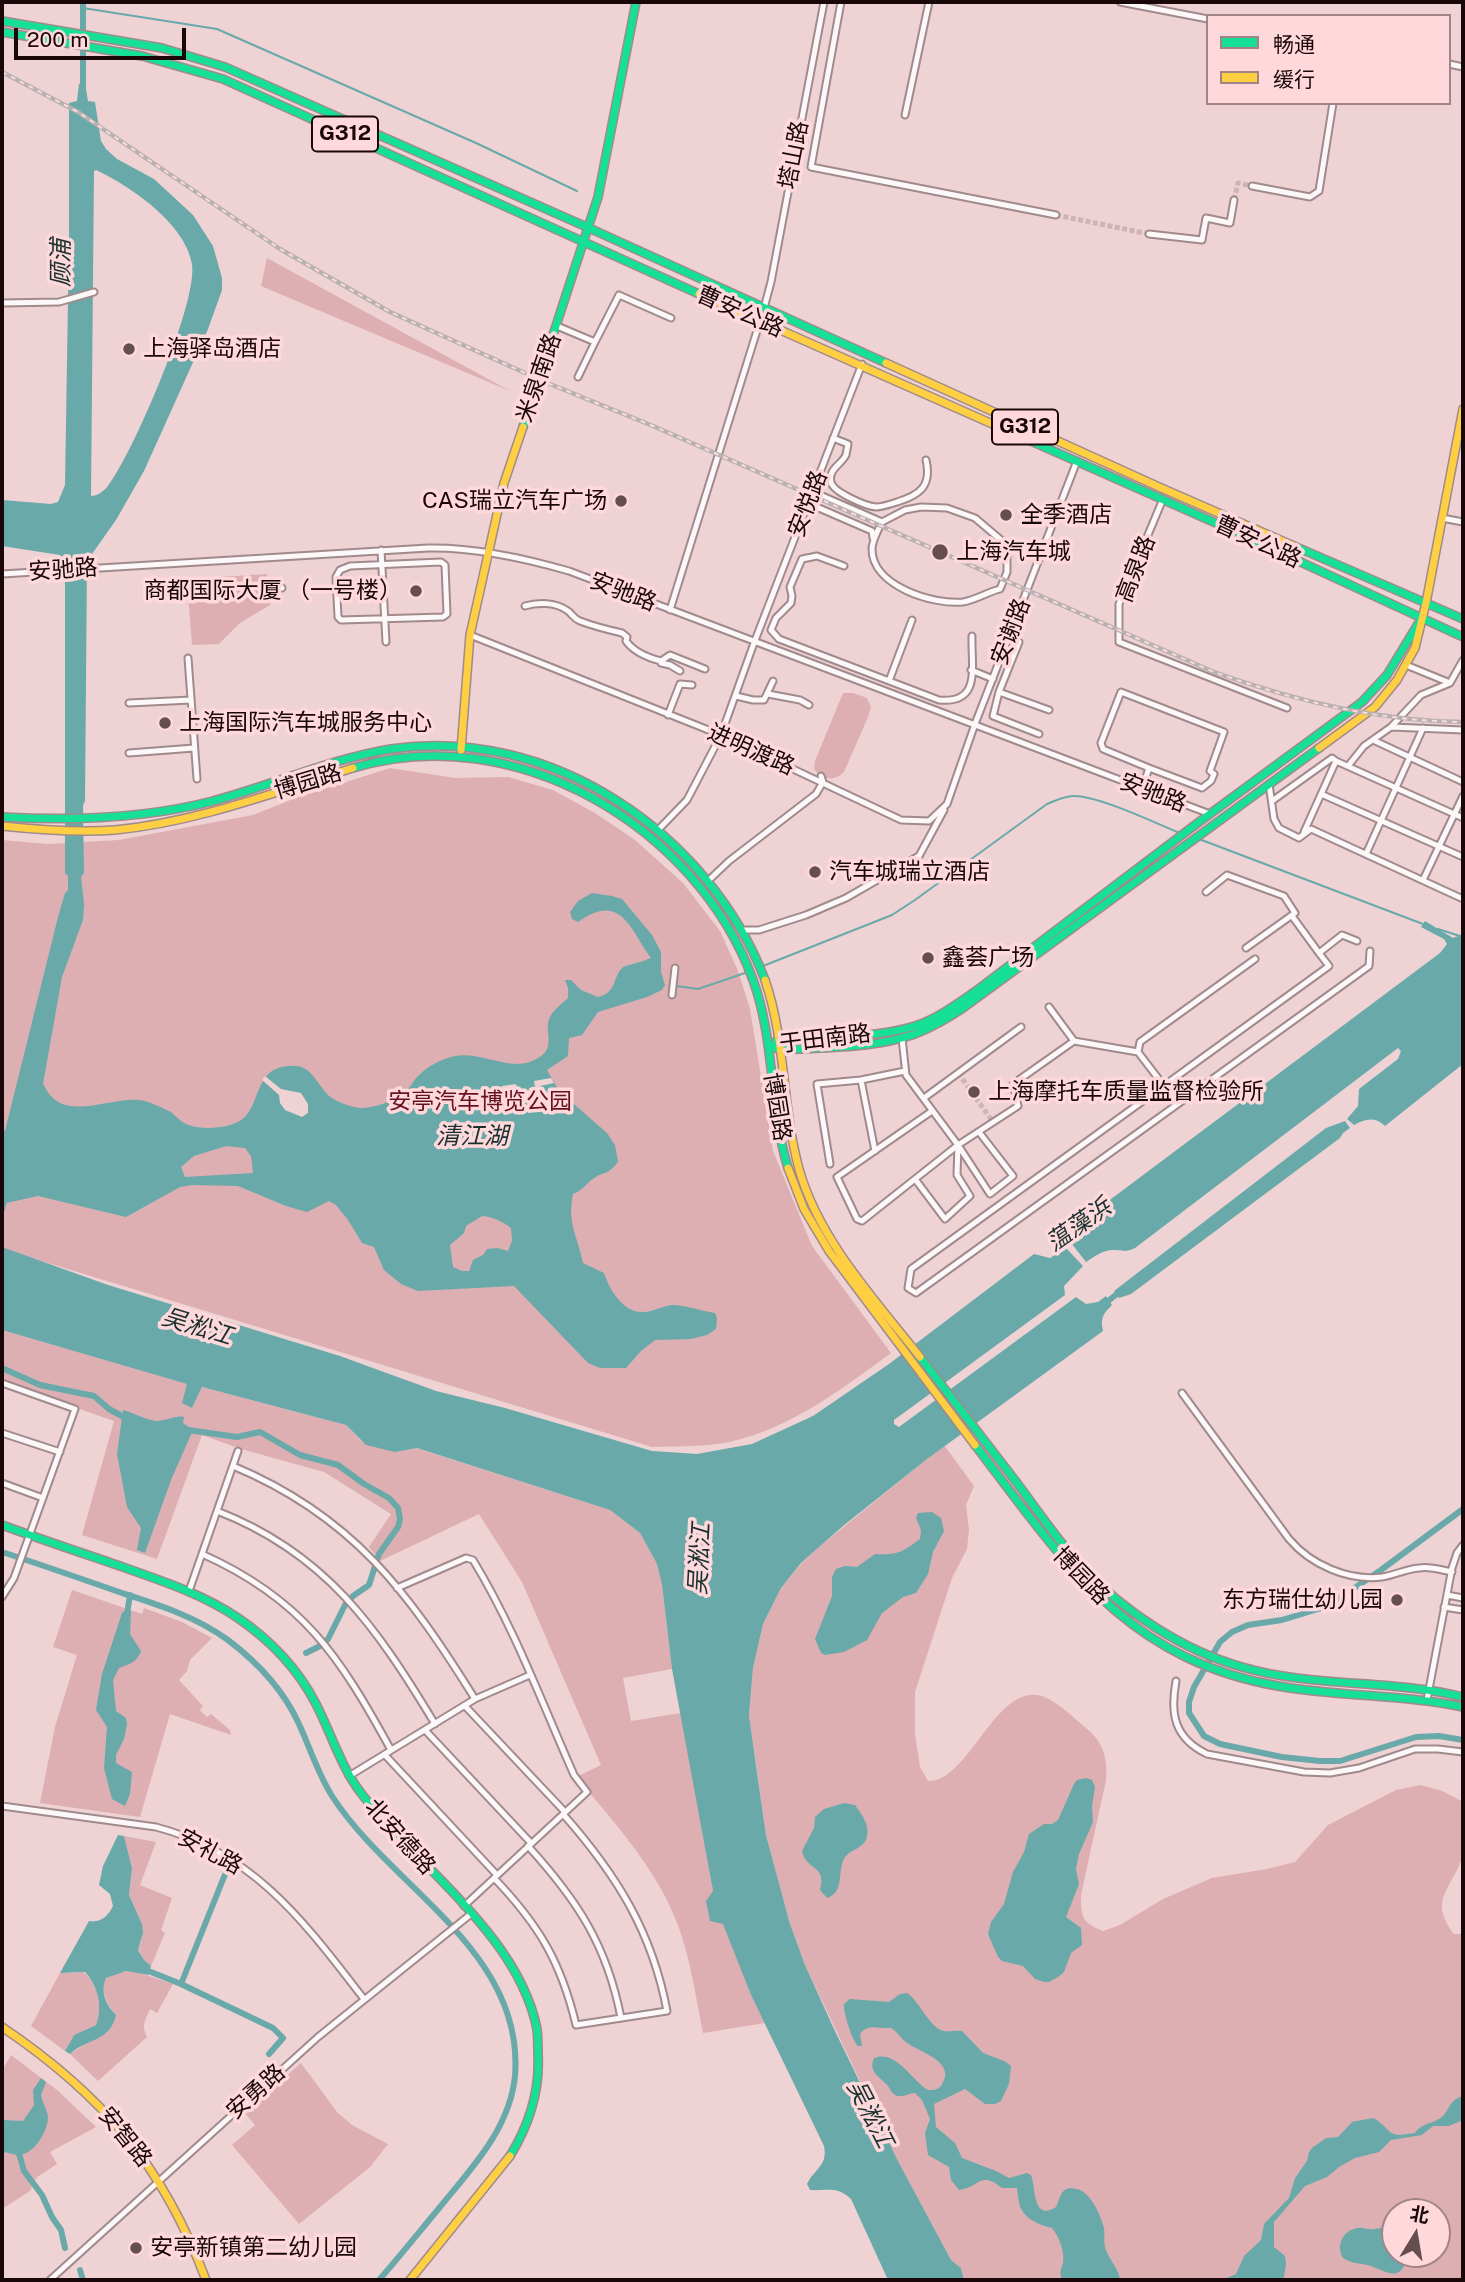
<!DOCTYPE html>
<meta charset="utf-8">
<style>
body{margin:0}
#map{position:relative;width:1465px;height:2282px;overflow:hidden;background:#eed2d4;font-family:"Public Sans","Noto Sans SC",sans-serif}
canvas{display:block}
.frame{position:absolute;inset:0;border:4px solid #1a0709;pointer-events:none}
.legend{position:absolute;left:1206px;top:14px;width:245px;height:91px;box-sizing:border-box;background:#fed8da;border:2px solid #a38486;margin:0;padding:9px 12px;list-style:none;font-size:21px;color:#1a0709}
.legend li{display:flex;align-items:center;gap:14px;height:35px}
.legend b{width:35px;border:2px solid #a38486}
.north{position:absolute;left:1381px;top:2198px;width:70px;height:70px;box-sizing:border-box;background:#fed8da;border:2px solid #a38486;border-radius:50%;rotate:11deg;font-size:19px;font-weight:700;line-height:28px;text-align:center;color:#1a0709}
.north::after{content:'';display:block;margin:auto;width:24px;height:32px;background:#644e50;clip-path:polygon(50% 0,100% 100%,50% 72%,0 100%)}
.scale{position:absolute;left:14px;top:28px;width:172px;height:32px;box-sizing:border-box;border:4px solid #1a0709;border-top:0;padding-left:9px;font-size:21px;line-height:24px;white-space:nowrap;color:#1a0709;-webkit-text-stroke:5px #fed8da;paint-order:stroke}
</style>
<div id="map">
<canvas width="1465" height="2282"></canvas>
<div class="frame"></div>
<ul class="legend">
<li><b style="height:9px;background:#16e098"></b>畅通</li>
<li><b style="height:9px;background:#ffcf43"></b>缓行</li>
</ul>
<div class="north">北</div>
<div class="scale">200 m</div>
</div>
<script>
const ctx = document.querySelector('canvas').getContext('2d');
ctx.lineJoin = 'round';
function fillPath(path, color) {
  ctx.fillStyle = color;
  ctx.fill(path, 'evenodd');
}
function strokePath(path, color, width, dash) {
  ctx.strokeStyle = color;
  ctx.lineWidth = width;
  ctx.lineCap = dash ? 'butt' : 'round';
  ctx.setLineDash(dash || []);
  ctx.stroke(path);
}
function write(font, color, halo, rows, align = 'center') {
  ctx.font = font + ' "Public Sans","Noto Sans SC",sans-serif';
  ctx.lineWidth = 7;
  ctx.setLineDash([]);
  ctx.textBaseline = 'middle';
  ctx.strokeStyle = halo;
  ctx.fillStyle = color;
  for (const [text, x, y, turn = 0] of rows) {
    ctx.save();
    ctx.translate(x, y);
    ctx.rotate((+turn || 0) * Math.PI / 180);
    ctx.textAlign = isNaN(turn) ? turn : align;
    if (halo) ctx.strokeText(text, 0, 0);
    ctx.fillText(text, 0, 0);
    ctx.restore();
  }
}
fillPath(new Path2D(`
 M267 258 510 391 261 286Z
 M267 574 270 605 240 623 219 644 192 645 187 579Z
 M843 693H853L867 698 871 707 868 717 844 772C834 782 823 780 814 769L815 761Z
 M390 768 455 778 508 777 553 790 595 813 635 840 683 883 720 931 738 971 750 1009 773 1151 812 1246 891 1353C839 1391 782 1435 717 1444 696 1447 673 1446 652 1447L2 1249V840L48 844 119 840 253 815 293 799Z
 M2 1330 188 1384 192 1408 202 1387 346 1425 361 1441 395 1452 416 1448 610 1510 640 1533 657 1564 662 1585 672 1669 623 1678 631 1721 681 1713 713 1891 751 1995 765 2023 703 2033C696 1998 691 1962 679 1928 659 1871 614 1822 576 1777L601 1765 522 1582 479 1514 380 1561 369 1547 391 1514 324 1472 241 1449 202 1435 157 1559 82 1535 114 1421 2 1382Z
 M944 1445 974 1486 966 1505 969 1530 967 1549 952 1578 915 1692V1734L920 1767 928 1781C967 1783 994 1689 1037 1695 1053 1697 1074 1718 1086 1728 1103 1742 1108 1758 1106 1780L1081 1895C1081 1917 1082 1923 1103 1931L1120 1925 1163 1899 1212 1878 1267 1869 1295 1862 1328 1825 1396 1790 1421 1785 1442 1791 1463 1802C1463 1816 1465 1845 1462 1858 1451 1890 1428 1900 1454 1934H1463V2280H964L961 2268 951 2260 898 2161 805 1965 790 1924 766 1835 749 1715 753 1668 763 1624 781 1588 801 1564 819 1547ZM1395 2212H1437V2254H1395Z
 M72 1590 142 1614 144 1608 182 1622 212 1638 190 1660 187 1671 179 1680 203 1706 200 1710 207 1717 211 1714 230 1730 231 1735 170 1714 140 1817 40 1803 55 1727 77 1655 53 1647Z
 M124 1836 156 1842 140 1885 172 1898 161 1930 165 1933 151 1966 144 1960 138 1949 141 1942 142 1924 129 1895 132 1868Z
 M82 1971C98 1982 103 2008 96 2025L74 2035 65 2051 31 2026 60 1973H76Z
 M134 1971 173 1984 157 2013 150 2009C145 2020 141 2026 147 2037L98 2081 70 2054 85 2044 116 2015C107 2003 100 1993 106 1978L117 1972Z
 M11 2055 57 2090 96 2127 50 2152 57 2164 37 2177 30 2191 2 2209V2071Z
 M301 2063 337 2112 352 2125 388 2144 370 2167 299 2224 232 2145 255 2125 245 2113Z`), '#ddafb2');
fillPath(new Path2D(`
 M85 83 88 101 95 102 101 141 106 149 117 159 154 179 193 215 213 246 222 278V290L208 329 144 471 116 520 87 561 85 801 83 805 84 873 81 877 84 904 83 920 62 977 43 1084C46 1088 48 1094 52 1097 71 1118 115 1097 139 1100 148 1101 161 1107 169 1111 175 1114 179 1121 186 1124 200 1130 224 1129 238 1122 261 1110 253 1073 282 1067 309 1061 312 1076 327 1094 333 1101 351 1107 361 1108 375 1108 394 1101 405 1092 410 1088 413 1081 418 1076 428 1066 441 1059 455 1056 485 1051 514 1076 541 1056 556 1046 543 1030 550 1017 553 1010 562 1004 568 998V988L565 980H571L581 990 598 997C618 992 612 977 623 967 625 966 645 961 651 958 630 929 621 891 578 922L572 919 570 912 578 901 592 893 612 896 622 899 652 935 661 952V972L665 985 662 990 647 997 598 1012 582 1035 569 1038 568 1056 547 1070 559 1091 607 1133 615 1145 618 1162C606 1177 605 1170 593 1179 585 1184 585 1189 573 1194 567 1225 577 1233 583 1263L604 1273C610 1291 624 1314 645 1312 654 1311 663 1306 672 1305 686 1305 701 1311 715 1313L717 1318 716 1329 707 1335 691 1339 655 1340 641 1351 626 1368H600L588 1363 514 1286 418 1291 401 1284 384 1270 374 1247 362 1243 348 1220 336 1205 329 1201 307 1212 286 1206 238 1186 193 1185 180 1187 126 1217 38 1196 2 1204V1129L5 1131 58 917 65 893 68 890V876L65 873V565L60 555 2 546V500L51 504 58 502 65 485 69 237V103L77 101 79 84ZM96 170C130 186 185 223 192 264 198 303 133 453 108 486 104 491 97 496 91 496L94 171ZM226 1146 245 1148 251 1156 253 1173 185 1177 181 1167 194 1156ZM482 1216C493 1217 502 1221 511 1228L512 1241 508 1251 498 1248 487 1249 483 1255 473 1260 469 1271H462L453 1267 450 1245 464 1233 466 1226Z
 M1425 921 1453 938 1463 934V1064L1385 1126C1375 1116 1365 1119 1354 1125L1347 1119 1358 1106 1359 1089 1398 1059 1401 1051 1398 1048 1135 1248C1124 1253 1124 1250 1113 1250 1102 1250 1094 1257 1086 1262L1072 1244 1088 1227 1091 1214 1440 953 1447 944 1444 939 1421 927Z
 M1345 1121 1350 1128 1343 1133 1340 1138 1131 1294 1119 1298 1114 1291 1326 1128Z
 M2 1247 108 1285 340 1356 436 1391 505 1408 652 1451 697 1454 752 1444 813 1416 889 1364 1034 1254 1050 1258 1066 1248 1083 1266 1064 1286 1065 1295 894 1420V1424L899 1427 1076 1297 1086 1304 1098 1302 1106 1296 1112 1305C1103 1314 1100 1318 1103 1331L927 1459 843 1526 801 1563 781 1588 763 1624 753 1668 749 1715 757 1773 766 1835 790 1924 805 1965 834 2029 898 2161 951 2260 961 2268 964 2280H888L851 2199C837 2186 827 2191 810 2190L807 2184C815 2168 828 2166 824 2146L751 1995 723 1924 710 1921 706 1901 713 1891 672 1669 662 1585 657 1564 640 1533 610 1510 417 1448 395 1452 366 1445 346 1425 202 1387 192 1408 182 1403 187 1384 2 1330Z
 M123 1410C134 1413 146 1420 156 1421 167 1421 175 1415 184 1417L183 1423 193 1430 171 1480 145 1553 137 1550 141 1528 127 1507 117 1454Z
 M932 1512 941 1518 944 1531 933 1552 928 1574 916 1593 903 1597 882 1613 867 1640 844 1652 825 1655 821 1653 815 1639 832 1596V1577L836 1569 845 1566 857 1567 875 1554C898 1555 901 1553 920 1539L921 1530 916 1518 918 1513Z
 M125 1611 131 1612 130 1634 141 1651C137 1662 130 1664 119 1668L113 1680 116 1711 126 1718 127 1725 124 1739 116 1755V1763L132 1772 130 1794 125 1806 112 1799 104 1768 107 1727 96 1710 102 1674 122 1613Z
 M1086 1778 1092 1780 1095 1787 1092 1806 1093 1822 1079 1854 1076 1869 1079 1884 1066 1917 1081 1928 1082 1945 1071 1953 1064 1972 1058 1977 1049 1982H1044L1035 1979 1023 1966 1002 1961 998 1957 988 1934 991 1922 1004 1904 1013 1872 1024 1852 1029 1834 1044 1824H1052L1058 1820 1074 1784 1077 1780Z
 M844 1803 855 1805C861 1814 870 1824 867 1836 865 1849 849 1849 844 1859 837 1872 845 1892 827 1898L820 1890C827 1864 807 1872 802 1851L814 1828 815 1817 824 1809Z
 M118 1835 124 1836 132 1868 129 1895 142 1924 143 1933 138 1950 144 1960 151 1966 149 1975 126 1971 106 1978C100 1993 106 2004 116 2015 110 2042 87 2038 70 2054L65 2051 74 2035 96 2025C103 2007 98 1986 85 1972L60 1973 89 1921C101 1923 108 1916 113 1906L110 1894 99 1885 103 1866Z
 M907 1993C919 2000 929 2028 944 2031 949 2032 956 2030 962 2031L983 2053 1004 2061 1011 2066 1009 2084 1001 2101 995 2104H985L965 2089 934 2104 936 2127 955 2143 962 2158 996 2171 1009 2178 1027 2173 1031 2175C1036 2187 1032 2222 1056 2207 1061 2196 1061 2185 1077 2189 1091 2192 1101 2216 1104 2228 1105 2236 1103 2243 1106 2250 1110 2261 1119 2269 1120 2280H1062C1059 2272 1061 2270 1063 2263 1065 2251 1059 2237 1052 2228 1040 2225 1024 2219 1020 2206 1018 2200 1018 2194 1017 2188H1002C980 2170 979 2188 959 2190L951 2180 949 2167 928 2155 925 2133 930 2119 922 2100 915 2093C909 2093 905 2097 899 2096 892 2096 891 2089 887 2085 879 2076 868 2072 874 2058 895 2049 912 2080 928 2090 934 2090 939 2090 942 2084 957 2062 918 2051 907 2043 901 2039 898 2032 891 2028 880 2029 867 2023 860 2034L862 2046H858C852 2041 843 2011 844 2004L850 1999 889 2002 900 1994Z
 M41 2078 46 2082 41 2095C42 2102 47 2109 48 2117 48 2131 34 2155 18 2155 13 2155 8 2152 2 2152V2120L23 2121 34 2105 33 2090Z
 M1463 2096V2120L1449 2126H1433L1422 2135 1391 2140 1379 2152 1355 2158 1339 2167 1327 2177 1305 2186 1274 2222V2247L1285 2256 1286 2264 1284 2277 1285 2280H1222L1236 2274 1244 2256 1261 2240 1264 2224 1289 2198 1295 2178 1307 2161 1309 2152 1312 2148 1326 2138 1338 2137 1352 2122 1373 2118 1377 2120C1395 2135 1389 2137 1415 2133 1422 2122 1436 2124 1444 2115 1451 2106 1450 2100 1463 2096Z
 M1395 2221V2254H1409C1400 2282 1392 2274 1371 2266 1361 2263 1352 2264 1343 2258 1336 2246 1342 2231 1357 2228 1363 2227 1368 2230 1374 2229 1381 2229 1388 2224 1395 2221Z`), '#69a9a9');
fillPath(new Path2D(`
 M265 1076 281 1089 301 1093 308 1104V1113L302 1117 285 1110 280 1103 279 1095 262 1080Z
 M551 1078 554 1083 540 1086 541 1090 535 1091V1096L505 1101 498 1097V1091L502 1086 516 1084 517 1092 529 1090V1088L535 1087 534 1081Z`), '#eed2d4');
strokePath(new Path2D(`
 M83 8 217 29 476 143 577 191
 M1199 839 1423 924
 M1438 929 1463 937
 M763 966 892 915 915 900 1047 804C1056 800 1065 796 1074 796 1099 796 1155 823 1180 833
 M677 986 698 989 745 973`), '#69a9a9', 2);
strokePath(new Path2D(`
 M83 2V91
 M2 1209 5 1197
 M1103 1305 1122 1290
 M2 1368 40 1385 94 1396 109 1409 129 1420
 M188 1430 237 1437 260 1432 300 1455 338 1465 364 1484 389 1498 398 1508 400 1519 398 1527 379 1554 369 1585 353 1596 345 1605 328 1639 320 1646 306 1653
 M1463 1509 1381 1570 1328 1606 1282 1620 1248 1625 1232 1632 1220 1642 1194 1687 1189 1702V1713L1204 1736 1220 1744 1282 1757 1320 1761H1340L1416 1737 1439 1736 1463 1740
 M2 1552C42 1565 82 1579 122 1593 159 1605 197 1617 228 1640 257 1662 284 1691 299 1724 310 1748 318 1774 332 1796 391 1888 525 1951 515 2076 510 2128 472 2168 440 2207 420 2231 400 2256 379 2280
 M127 1614 130 1595
 M151 1972 181 1984 273 2028 283 2038 269 2054
 M181 1984 226 1872
 M18 2150 24 2171 42 2195 52 2217 61 2230 65 2248
 M80 2270 83 2280`), '#69a9a9', 6);
strokePath(new Path2D(`
 M1234 200 1238 183 1252 186
 M1056 215 1149 234
 M958 1073 993 1122`), '#ceb4b6', 5, [5, 2.5]);
const street = new Path2D(`
 M841 2 811 167 1056 215
 M1120 2 1208 19
 M1449 64 1463 67
 M905 115 929 2
 M1252 186 1310 197 1319 191 1333 103
 M1149 234 1202 240 1206 218 1230 223 1234 200
 M2 303 59 302 94 292
 M764 308 771 282 824 2
 M557 326 595 342 619 295 671 318
 M578 377 595 342
 M833 438 848 444C848 446 846 453 846 455 841 465 828 469 831 482 833 492 865 506 876 507 882 507 891 504 897 502 920 495 932 486 926 460
 M813 492 882 522 905 510 921 507 947 508 975 518 1001 540 1007 548V572L1000 589C988 592 975 600 963 602 933 605 871 586 872 548 873 539 878 530 882 522
 M1163 499 1119 604V642L1287 708
 M806 510 808 511 812 505 872 531 873 538
 M1442 518 1463 522
 M381 550 386 642
 M441 562 445 565 447 614 443 617 341 620 338 617 336 577 340 570 350 566Z
 M844 566 817 556 802 559 790 587 792 596 791 603 776 618 771 630 779 639 939 700C982 704 971 667 972 636
 M2 574 428 548C475 547 524 558 569 571L1210 814
 M272 588H282
 M525 606C538 602 556 602 568 611 573 615 573 618 580 621 593 626 609 630 622 633L627 637 626 641C634 652 649 658 661 661L670 655 705 669
 M670 610 760 321
 M470 635 721 735 901 820 929 821 947 804 975 724 1077 461
 M1019 642 999 692 1049 710
 M188 658 197 779
 M661 661V663L670 665 680 671
 M1406 665 1450 683
 M971 670 993 679
 M889 681 912 620
 M999 692 993 716 1039 734
 M768 694 800 700 809 705
 M736 696 753 700H764L773 681
 M129 703 191 700
 M668 715 680 684 692 685
 M1391 727 1421 695 1450 683 1463 660
 M1373 740 1463 782
 M129 753 194 748
 M1336 761 1463 818
 M1348 766 1364 746 1391 727 1463 730
 M1269 784 1274 819 1279 828 1299 838 1311 829 1463 899
 M1142 789 1149 768 1103 749 1101 743 1121 692 1224 732 1210 771 1214 774 1211 781 1202 788 1149 768
 M1321 794 1463 857
 M1272 801 1332 758 1336 761 1304 832
 M658 830 687 800 721 735 754 643 862 364
 M1366 854 1423 728
 M1423 880 1463 796
 M708 881 729 861 816 794 823 782 821 776
 M1206 892 1227 875 1284 896 1295 913 1246 948
 M1292 916 1319 953 1342 935 1357 941
 M743 930H759L806 915 846 898 919 856 944 810
 M1319 953 1329 966 911 1269 908 1288 916 1293 1369 966 1370 951
 M672 995 675 968
 M1049 1007 1074 1041 1138 1052 1164 1086
 M902 1038 906 1075 958 1145 1018 1106 1013 1084 1074 1041
 M1138 1052 1140 1042 1255 959
 M924 1098 1021 1027
 M932 1111 837 1177 857 1219 862 1221 958 1145
 M958 1145 990 1194 1013 1176 979 1132
 M875 1151 861 1080 905 1071
 M830 1164 817 1084 861 1080
 M915 1179 945 1219 970 1196 957 1175 958 1145
 M2 1383 75 1409 14 1578 2 1597
 M1182 1393 1289 1539C1311 1565 1348 1581 1382 1577 1395 1575 1406 1569 1419 1568 1430 1566 1441 1570 1452 1572
 M2 1433 60 1452
 M233 1466C353 1516 408 1592 475 1699
 M2 1483 43 1498
 M217 1511C326 1553 377 1628 435 1724
 M202 1554C303 1599 340 1657 391 1750
 M397 1588 466 1558 473 1560C514 1627 542 1703 574 1775L587 1792 464 1906
 M189 1591 238 1451
 M1447 1595 1463 1598
 M1444 1607 1463 1610
 M1176 1681C1170 1714 1174 1738 1207 1754L1304 1772 1330 1773 1359 1768 1415 1749H1438L1463 1752
 M1427 1700 1452 1568 1457 1553 1463 1545
 M465 1706 565 1812
 M425 1730 531 1843
 M385 1755 497 1875
 M349 1776 475 1699 530 1675
 M2 1806 156 1827C255 1853 305 1923 364 1999
 M528 1846C577 1900 607 1945 621 2018
 M494 1878C539 1925 561 1962 576 2025L667 2011C652 1931 616 1874 563 1814
 M50 2280 318 2037 471 1914`);
const fast = new Path2D(`
 M2 21 162 48 225 67 589 228 886 363
 M2 32 142 56 223 79 699 294
 M523 427 598 197 636 2
 M1015 434 1227 528 1463 637
 M1294 546 1463 619
 M353 768C514 719 697 826 753 980 775 1040 769 1106 788 1168
 M2 817C73 821 144 819 213 801 273 785 330 759 391 749 550 725 710 834 765 980
 M776 1041C817 1038 877 1038 915 1026 937 1019 957 1004 976 991L1199 822 1362 702 1387 675 1418 624
 M769 1045 780 1050C825 1047 872 1049 915 1034 932 1027 948 1018 963 1008L1319 748
 M920 1357C952 1399 985 1441 1017 1483 1038 1511 1058 1541 1082 1567 1123 1611 1184 1651 1242 1667 1314 1688 1391 1679 1463 1697
 M975 1445C1063 1560 1124 1659 1278 1686 1339 1697 1402 1694 1463 1707
 M2 1525C40 1539 79 1552 117 1565 159 1580 201 1593 238 1618 270 1640 298 1669 316 1704 331 1733 341 1767 361 1793 417 1867 518 1934 537 2029 538 2037 538 2047 538 2055 540 2091 529 2125 510 2156`);
const slow = new Path2D(`
 M699 294 1015 434
 M886 363 1159 487 1294 546
 M1319 748 1375 707 1397 680 1415 648 1426 603 1463 409
 M461 750 470 635 504 483 523 427
 M2 826C40 830 77 833 115 830 197 822 275 792 353 768
 M765 980C786 1041 782 1107 799 1169 819 1240 875 1300 920 1357
 M788 1168 804 1209 829 1251 975 1445
 M2 2027C103 2095 163 2166 206 2280
 M410 2280 510 2156`);
strokePath(street, '#a08a8b', 9);
strokePath(fast, '#a08a8b', 10);
strokePath(slow, '#a08a8b', 10);
strokePath(street, '#fcf8f9', 5);
strokePath(fast, '#16e098', 7);
strokePath(slow, '#ffcf43', 7);
const rail = new Path2D(`
 M2 72 78 112 280 249 390 312 545 382 653 426 1214 672C1295 701 1377 721 1463 722`);
strokePath(rail, '#b8b1b2', 4.5);
strokePath(rail, '#fed8da', 2, [5]);
for (const [x, y, r, color] of [
 [129,349,7,"#644e50"],
 [621,501,7,"#644e50"],
 [1006,515,7,"#644e50"],
 [940,552,9,"#644e50"],
 [416,591,7,"#644e50"],
 [165,723,7,"#644e50"],
 [815,872,7,"#644e50"],
 [928,958,7,"#644e50"],
 [974,1092,7,"#644e50"],
 [1397,1600,7,"#644e50"],
 [136,2248,7,"#644e50"]
]) {
  const dot = new Path2D();
  dot.arc(x, y, r, 0, 2 * Math.PI);
  ctx.fillStyle = color;
  ctx.fill(dot);
  strokePath(dot, '#fed8da', 2.5);
}
for (const [x, y, w] of [
 [345,134,66],
 [1025,427,66]
]) {
  const box = new Path2D();
  box.roundRect(x - w / 2, y - 17.5, w, 35, 5);
  ctx.fillStyle = '#fed8da';
  ctx.fill(box);
  strokePath(box, '#1a0709', 2);
}
write('bold 21px', '#1a0709', null, [
 ["G312",345,134],
 ["G312",1025,427]
]);
write('23px', '#1a0709', '#fed8da', [
 ["塔山路",794,155,-79],
 ["曹安公路",740,312,24],
 ["米泉南路",539,378,-71],
 ["安悦路",808,504,-69],
 ["曹安公路",1258,542,25],
 ["高泉路",1136,569,-69],
 ["安驰路",63,570,-4],
 ["安驰路",623,592,21],
 ["安谢路",1011,632,-69],
 ["进明渡路",751,750,24],
 ["博园路",308,782,-17],
 ["安驰路",1153,793,21],
 ["于田南路",825,1039,-7],
 ["博园路",777,1107,81],
 ["博园路",1081,1576,46],
 ["北安德路",400,1837,48],
 ["安礼路",210,1852,28],
 ["安勇路",256,2092,-42],
 ["安智路",125,2137,51]
]);
write('23px', '#1a0709', '#fed8da', [
 ["上海驿岛酒店",143,349],
 ["CAS瑞立汽车广场",607,501,"right"],
 ["全季酒店",1020,515],
 ["上海汽车城",956,552],
 ["商都国际大厦 （一号楼）",402,591,"right"],
 ["上海国际汽车城服务中心",179,723],
 ["汽车城瑞立酒店",829,872],
 ["鑫荟广场",942,958],
 ["上海摩托车质量监督检验所",988,1092],
 ["东方瑞仕幼儿园",1383,1600,"right"],
 ["安亭新镇第二幼儿园",150,2248]
], 'left');
write('23px', '#651123', '#fed8da', [
 ["安亭汽车博览公园",480,1102]
]);
write('italic 24px', '#193030', '#fed8da', [
 ["顾浦",62,263,-90],
 ["清江湖",472,1137],
 ["蕰藻浜",1079,1225,-35],
 ["吴淞江",197,1327,17],
 ["吴淞江",700,1559,-87],
 ["吴淞江",870,2114,63]
]);
</script>
